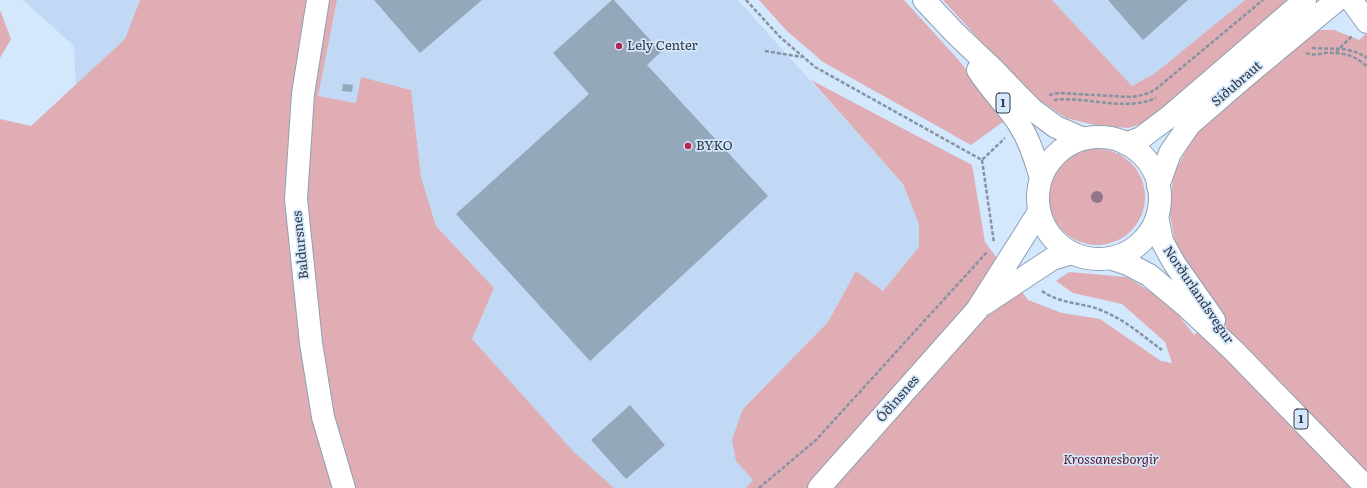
<!DOCTYPE html>
<meta charset="utf-8">
<style>
body{margin:0}
canvas{display:block;background:#d3e7fd}
</style>
<canvas width="1367" height="488"></canvas>
<script>
const ctx = document.querySelector('canvas').getContext('2d');
ctx.lineJoin = 'round';
function fillPath(path, color) {
  ctx.fillStyle = color;
  ctx.fill(path, 'evenodd');
}
function strokePath(path, color, width, dash) {
  ctx.strokeStyle = color;
  ctx.lineWidth = width;
  ctx.lineCap = dash ? 'butt' : 'round';
  ctx.setLineDash(dash || []);
  ctx.stroke(path);
}
function write(font, color, halo, rows, align = 'center') {
  ctx.font = font + ' Literata,serif';
  ctx.lineWidth = 3.5;
  ctx.setLineDash([]);
  ctx.textBaseline = 'middle';
  ctx.strokeStyle = halo;
  ctx.fillStyle = color;
  for (const [text, x, y, turn = 0] of rows) {
    ctx.save();
    ctx.translate(x, y);
    ctx.rotate((+turn || 0) * Math.PI / 180);
    ctx.textAlign = isNaN(turn) ? turn : align;
    if (halo) ctx.strokeText(text, 0, 0);
    ctx.fillText(text, 0, 0);
    ctx.restore();
  }
}
fillPath(new Path2D(`
 M23 0H140L125 39 76 86 74 46Z
 M337 0H738L903 184 919 224V247L883 291 856 272 828 322 743 409 736 461 754 481 746 488H614L573 451 472 339 494 288 436 226 421 177 411 90 361 77 357 103 318 96Z
 M1052 0H1245L1154 74 1132 86Z`), '#c1d9f4');
fillPath(new Path2D(`
 M140 0H337L318 96 356 103 361 77 411 90 421 177 436 226 494 288 472 339 573 451 614 488H0V119L31 126 125 39Z
 M759 0H904L955 56 1007 119 971 145 823 62 787 31Z
 M943 0H1052L1132 86 1154 74 1245 0H1297L1158 118 1129 128 1099 126 1066 118 1026 91Z
 M0 10 11 39 0 58Z
 M1313 30H1334L1359 40 1367 33V488H746L753 480 736 461 732 440 743 409 828 322 856 271 883 291 919 247V224L903 184 811 80 972 165 985 242 1028 300 1062 313 1100 319 1161 361 1172 363 1165 342 1122 304 1073 293 1056 281 1069 272 1127 277 1170 304 1194 335 1221 315 1175 243 1169 208 1174 173 1195 134Z
 M1049 197a48 48 0 1 1 96 0a48 48 0 1 1-96 0Z`), '#dfadb3');
fillPath(new Path2D(`
 M374 0H482L420 53Z
 M612 0H614L661 52 647 65 768 196 590 361 456 214 589 94 553 53Z
 M1108 0H1188L1143 40Z
 M343 84 353 85 352 92 342 91Z
 M630 405 665 445 626 479 591 440Z`), '#94a7bb');
const minor = new Path2D(`
 M318 0 303 94 296 199 311 343 323 417 344 488
 M1351 0 1367 22
 M1126 144 1141 138 1169 117 1305 0
 M1158 186 1170 153 1189 125 1242 79 1337 0
 M984 304 1052 259 1072 253
 M819 488 977 310 1039 212`);
const highway = new Path2D(`
 M924 0 955 33 995 71 1018 95 1033 110 1056 127 1084 139
 M978 70C990 89 1007 105 1019 124 1030 141 1035 159 1041 178
 M1038 198a61 61 0 1 1 122 0a61 61 0 1 1-122 0Z
 M1157 216 1162 241 1174 263 1214 320
 M1110 258 1128 264 1149 275 1186 306 1234 351 1367 488`);
strokePath(minor, '#8da0b4', 24);
strokePath(highway, '#8da0b4', 24);
strokePath(new Path2D(`
 M746 0 780 37 815 67 982 160 1005 138
 M1312 48C1332 50 1348 45 1367 58
 M765 51 802 57
 M1336 52 1352 36
 M1306 53C1312 56 1319 54 1325 53 1341 52 1356 55 1367 67
 M1049 95 1059 93 1131 97C1140 96 1148 94 1156 89L1263 0
 M1054 100C1087 96 1126 112 1156 98
 M982 160 994 243
 M1042 291C1062 305 1083 302 1103 311 1125 320 1143 336 1162 350
 M759 488 816 440 988 251`), '#8593a2', 2.5, [4, 2]);
strokePath(minor, '#fff', 22);
strokePath(highway, '#fff', 22);
ctx.fillStyle = '#907688';
for (const [x, y] of [
 [1097,197]
]) {
  ctx.beginPath();
  ctx.arc(x, y, 6, 0, 2 * Math.PI);
  ctx.fill();
}
for (const [x, y, r, color] of [
 [619,46,4,"#b5244d"],
 [688,146,4,"#b5244d"]
]) {
  const dot = new Path2D();
  dot.arc(x, y, r, 0, 2 * Math.PI);
  ctx.fillStyle = color;
  ctx.fill(dot);
  strokePath(dot, '#d3e7fd', 1.5);
}
for (const [x, y, w] of [
 [1003,103,14],
 [1301,419,14]
]) {
  const box = new Path2D();
  box.roundRect(x - w / 2, y - 10, w, 20, 3);
  ctx.fillStyle = '#d3e7fd';
  ctx.fill(box);
  strokePath(box, '#303840', 1);
}
write('bold 12px', '#303840', null, [
 ["1",1003,103],
 ["1",1301,419]
]);
write('13px', '#303840', '#d3e7fd', [
 ["Lely Center",627,46],
 ["BYKO",696,146]
], 'left');
write('13px', '#303840', '#d3e7fd', [
 ["Síðubraut",1237,84,-41],
 ["Baldursnes",301,245,-96],
 ["Norðurlandsvegur",1198,295,56],
 ["Óðinsnes",898,399,-49]
]);
write('italic 13px', '#591a28', '#d3e7fd', [
 ["Krossanesborgir",1111,460]
]);
</script>
